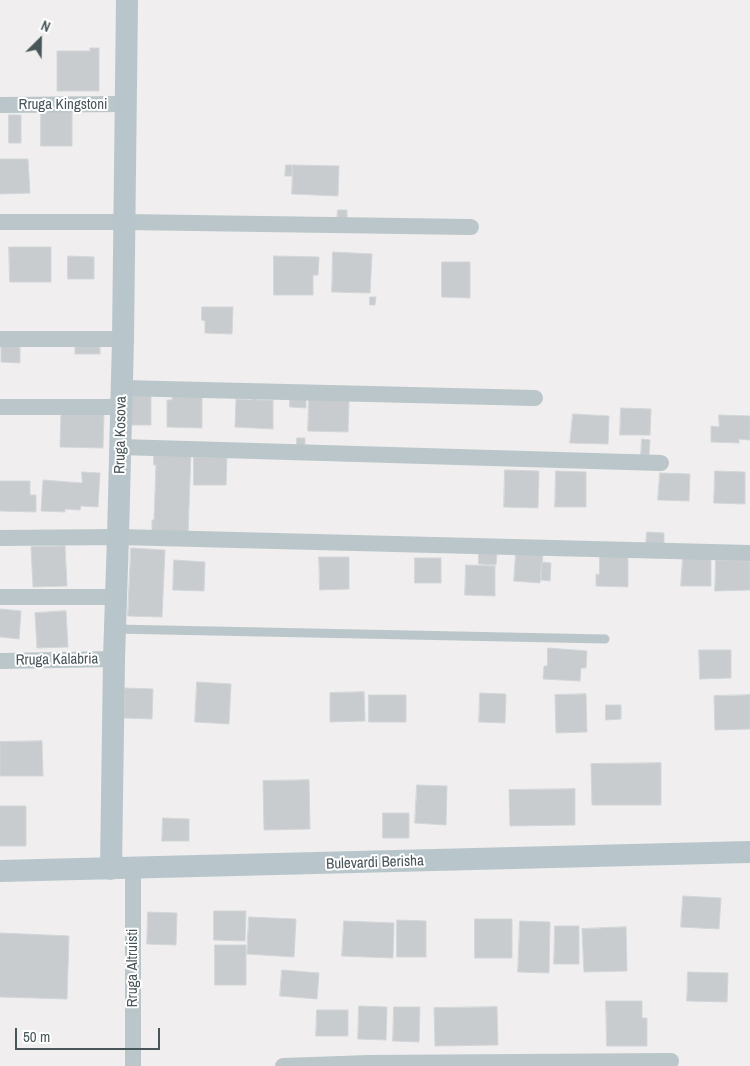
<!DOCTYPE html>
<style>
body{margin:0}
#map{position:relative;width:750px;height:1066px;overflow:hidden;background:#f0eeee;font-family:"Archivo Narrow",sans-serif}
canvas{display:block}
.north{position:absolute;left:15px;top:15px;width:50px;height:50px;-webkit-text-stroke:4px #fff;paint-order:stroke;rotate:23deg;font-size:14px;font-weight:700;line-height:20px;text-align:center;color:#485559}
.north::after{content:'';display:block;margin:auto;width:18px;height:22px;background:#485559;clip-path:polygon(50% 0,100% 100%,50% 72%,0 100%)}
.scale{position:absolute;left:15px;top:1028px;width:145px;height:22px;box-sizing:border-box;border:2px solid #485559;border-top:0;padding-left:6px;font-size:15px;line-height:18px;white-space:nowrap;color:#485559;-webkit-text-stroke:4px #fff;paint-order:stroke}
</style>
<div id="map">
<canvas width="750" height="1066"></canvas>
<div class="north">N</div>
<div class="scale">50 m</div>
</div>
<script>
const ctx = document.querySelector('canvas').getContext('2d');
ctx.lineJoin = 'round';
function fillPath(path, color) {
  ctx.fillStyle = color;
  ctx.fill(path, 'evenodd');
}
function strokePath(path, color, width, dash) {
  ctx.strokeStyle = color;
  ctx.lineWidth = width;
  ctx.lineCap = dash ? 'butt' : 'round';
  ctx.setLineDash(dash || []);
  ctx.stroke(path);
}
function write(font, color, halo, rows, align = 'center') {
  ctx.font = font + ' "Archivo Narrow",sans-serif';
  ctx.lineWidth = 4;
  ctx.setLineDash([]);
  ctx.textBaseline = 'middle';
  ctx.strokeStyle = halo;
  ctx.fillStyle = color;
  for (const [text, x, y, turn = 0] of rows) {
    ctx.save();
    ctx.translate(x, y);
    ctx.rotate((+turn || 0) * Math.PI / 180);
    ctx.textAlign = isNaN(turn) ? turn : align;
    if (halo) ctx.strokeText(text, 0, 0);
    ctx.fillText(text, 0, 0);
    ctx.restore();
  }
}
const building = new Path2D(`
 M90 48H99V91H57V51H90Z
 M41 111H72V146H41Z
 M9 115H21V143H9Z
 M0 159H28L30 193 0 194Z
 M286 165H292V176H285Z
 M293 165 339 166 338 196 292 194Z
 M338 210H347V221H337Z
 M9 247H51V282H10Z
 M333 252 372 254 370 293 332 292Z
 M68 256 94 257V279H68Z
 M274 256 319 257 318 275H313V295H274Z
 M442 262H470V298L442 297Z
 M370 297H376L375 305H370Z
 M202 307H233L232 334 205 333V321L202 320Z
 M100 343V354H75V344Z
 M20 344V363L1 362V345Z
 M131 393 151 394V425H131Z
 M172 394 202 395V428L167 427V400H172Z
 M290 397 306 398V408L290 407Z
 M252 398H257V400H273V429L235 427 236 399 252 400Z
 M309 399 349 401 348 432 308 431Z
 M621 408 651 409 650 435H620Z
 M104 413 103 448 60 447 61 414Z
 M573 414 609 416 608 444 570 443Z
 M719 415 750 416V440L739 439V443L711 442V426L719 427Z
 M297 438H305V446L297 445Z
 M642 439 650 440 649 455H641Z
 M154 450 191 451 188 534 152 532V520H154L156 465H154Z
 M194 457 227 458 226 485H194Z
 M505 470 539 471 538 508 504 507Z
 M556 471 586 472V507H555Z
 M715 471 745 472V504L714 503Z
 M82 472 100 473 98 507 81 506 80 510 65 509V512L41 511 43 480 82 483Z
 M660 473 690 474 689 501 658 500Z
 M0 481H30V495H36V512L0 511Z
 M647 532 664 533V545L646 544Z
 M65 546 67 586 33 587 31 547Z
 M131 548 165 550 162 617 128 616Z
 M479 552 497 553 496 565 479 564Z
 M516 552 543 554 540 583 514 581Z
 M600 556 628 557V587L596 586V574L599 575Z
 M683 556 711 557V586H681Z
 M319 557H349V589L320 590Z
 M415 558H441V583H415Z
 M174 560 205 562 204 591 173 590Z
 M716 560 750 561V590L715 591Z
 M542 562 551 563 550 581 541 580Z
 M466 565 495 566V596L465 595Z
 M0 609 21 611 19 639 0 637Z
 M66 611 68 647 37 648 35 613Z
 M548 648 587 651 586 668H581L580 681 543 679 544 666H547Z
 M699 650H731V678L700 679Z
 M197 682 231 684 229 724 195 722Z
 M125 688 153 689 152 719 124 718Z
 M364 692 365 721 330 722V693Z
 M480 693 506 694 505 723 479 722Z
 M586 694 587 732 556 733 555 695Z
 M369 695H406V722H369Z
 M750 695V729L715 730 714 696Z
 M606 705H621V719L606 720Z
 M42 741 43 776H0V742Z
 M661 763V805H592L591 764Z
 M309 780 310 829 264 830 263 781Z
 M417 785 447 786 446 825 415 823Z
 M575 789V825L510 826 509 790Z
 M0 806H26V846H0Z
 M383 813H409V838H383Z
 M163 818 189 819V841H162Z
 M683 896 721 898 719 929 681 927Z
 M214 911H246L245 941 214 940Z
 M148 912 177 913 176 945 147 944Z
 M249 917 296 919 294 957 247 954Z
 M475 919H512V958H475Z
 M397 920 426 921V957H397Z
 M344 921 394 923 393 958 342 956Z
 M520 921 550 922 549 973 518 972Z
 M555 926H579V964H554Z
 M626 927 627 971 584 972 582 929Z
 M0 933 69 936 67 999 0 997Z
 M215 945H246V985H215Z
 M282 970 319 973 317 999 280 996Z
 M688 972 728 973 727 1002 687 1001Z
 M606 1001H642V1018H647V1046H607Z
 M359 1006 387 1007 386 1040 358 1039Z
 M394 1007H420L419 1042 393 1041Z
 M497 1007 498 1045 435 1046 434 1008Z
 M317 1010H348V1036H316Z`);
fillPath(building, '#c8cccf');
strokePath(building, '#d2d6d9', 1);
strokePath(new Path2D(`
 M115 629 605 639`), '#bac6c9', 9);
strokePath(new Path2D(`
 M0 105 125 104
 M0 222H124L471 227
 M0 339H123
 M122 388 535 398
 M0 407H122
 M120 447 661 463
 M0 538 118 537 750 553
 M0 597H116
 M0 661 114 659
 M133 869V1066
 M283 1066 369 1063 671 1061`), '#bac6c9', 16);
strokePath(new Path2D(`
 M111 869 114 659 118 537 123 339 127 0
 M0 871 750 852`), '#b8c6cb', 22);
write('15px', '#485559', '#fff', [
 ["Rruga Kingstoni",63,105],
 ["Rruga Kosova",121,435,-89],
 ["Rruga Kalabria",57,660,-1],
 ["Bulevardi Berisha",375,863,-2],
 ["Rruga Altruisti",133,968,-90]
]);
</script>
